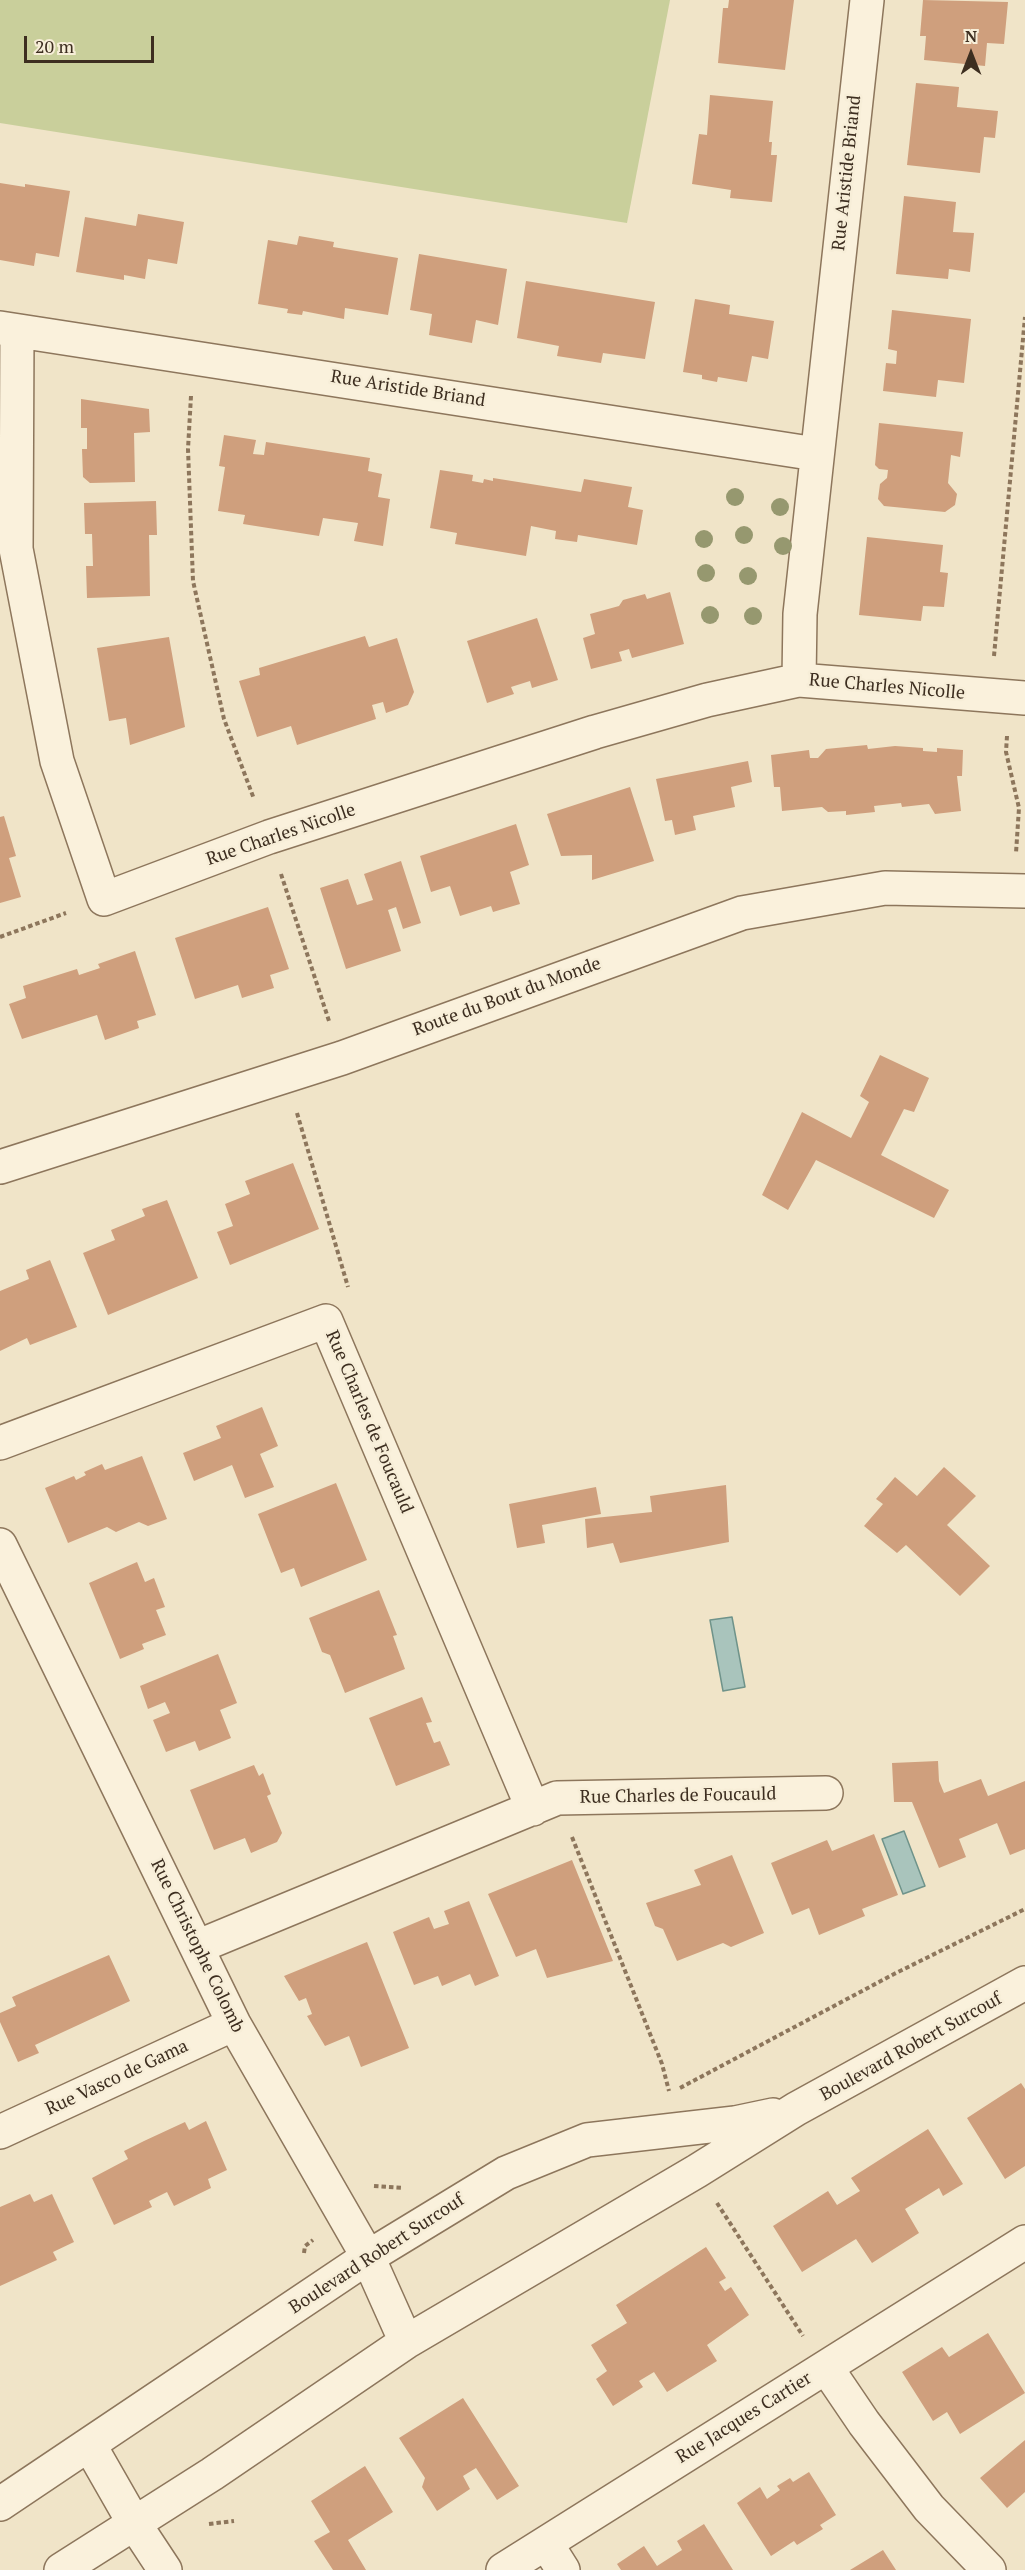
<!DOCTYPE html>
<style>
body{margin:0}
#map{position:relative;width:1025px;height:2570px;overflow:hidden;background:#f0e4c8;font-family:"PT Serif",serif}
canvas{display:block}
.north{position:absolute;left:941px;top:24px;width:60px;height:60px;-webkit-text-stroke:4px #f7eed8;paint-order:stroke;rotate:0deg;font-size:16px;font-weight:700;line-height:24px;text-align:center;color:#3d2e20}
.north::after{content:'';display:block;margin:auto;width:21px;height:27px;background:#3d2e20;clip-path:polygon(50% 0,100% 100%,50% 72%,0 100%)}
.scale{position:absolute;left:24px;top:36px;width:130px;height:27px;box-sizing:border-box;border:3px solid #3d2e20;border-top:0;padding-left:8px;font-size:18px;line-height:21px;white-space:nowrap;color:#3d2e20;-webkit-text-stroke:4px #f7eed8;paint-order:stroke}
</style>
<div id="map">
<canvas width="1025" height="2570"></canvas>
<div class="north">N</div>
<div class="scale">20 m</div>
</div>
<script>
const ctx = document.querySelector('canvas').getContext('2d');
ctx.lineJoin = 'round';
function fillPath(path, color) {
  ctx.fillStyle = color;
  ctx.fill(path, 'evenodd');
}
function strokePath(path, color, width, dash) {
  ctx.strokeStyle = color;
  ctx.lineWidth = width;
  ctx.lineCap = dash ? 'butt' : 'round';
  ctx.setLineDash(dash || []);
  ctx.stroke(path);
}
function write(font, color, halo, rows, align = 'center') {
  ctx.font = font + ' "PT Serif",serif';
  ctx.lineWidth = 5;
  ctx.setLineDash([]);
  ctx.textBaseline = 'middle';
  ctx.strokeStyle = halo;
  ctx.fillStyle = color;
  for (const [text, x, y, turn = 0] of rows) {
    ctx.save();
    ctx.translate(x, y);
    ctx.rotate((+turn || 0) * Math.PI / 180);
    ctx.textAlign = isNaN(turn) ? turn : align;
    if (halo) ctx.strokeText(text, 0, 0);
    ctx.fillText(text, 0, 0);
    ctx.restore();
  }
}
fillPath(new Path2D(`
 M0 0H670L627 223 0 123Z`), '#c9cf9b');
const water = new Path2D(`
 M732 1617 745 1687 723 1691 710 1620Z
 M904 1831 925 1886 903 1894 882 1839Z`);
fillPath(water, '#a9c4bc');
strokePath(water, '#6f938a', 1.5);
fillPath(new Path2D(`
 M729 0H794L785 70 718 63 723 8H728Z
 M923 0 1008 2 1004 44 987 43 985 66 924 60 926 36H920Z
 M916 83 959 87 957 107 998 111 995 138 984 137 980 173 907 165Z
 M710 95 773 101 769 142H772L771 155H777L772 202 730 198 731 190 692 184 699 134 707 135Z
 M0 183 25 187V184L70 191 59 257 36 253 34 266 0 260Z
 M904 196 956 202 953 232 974 233 970 272 949 269 948 279 896 274Z
 M138 214 184 222 177 264 148 259 145 279 124 275V280L76 272 85 217 136 226Z
 M299 236 334 242 333 247 398 258 388 315 345 308 344 319 303 311 302 315 287 313 288 309 258 304 268 240 297 245Z
 M419 254 507 269 498 325 476 320 472 343 429 335 432 314 410 310Z
 M526 281 655 302 645 359 603 353 601 363 557 356 559 346 517 338Z
 M695 299 730 305 729 314 774 321 768 359 752 356 747 382 718 377 717 382 702 379V375L683 372Z
 M892 310 971 319 964 383 938 380 936 397 883 391 886 363 896 364 897 351 888 349Z
 M81 399 149 409 150 432 134 433 135 482 90 483 83 477 82 449H87V428H81Z
 M879 423 963 432 960 457 951 455 948 483 957 494 955 505 945 512 884 506 878 499 880 484 887 478 888 470 879 469 875 465Z
 M224 435 256 440 253 454 264 455 266 442 370 458 368 471 382 474 378 497 390 499 383 546 354 541 358 523 323 518 319 536 243 524 245 515 218 511 225 467 219 466Z
 M440 470 473 475 472 481 483 483 484 479 493 481V478L581 492 584 479 632 487 628 507 643 510 637 545 578 535 577 542 555 539 556 531 531 526 526 556 455 544 457 533 430 528Z
 M156 501 157 535H149L150 596 87 598 86 566H93L92 534H85L84 503Z
 M867 537 943 545 940 572 948 573 944 607 923 606 921 621 859 615Z
 M670 592 684 644 632 658 629 649 619 652 622 661 591 669 583 638 595 634 590 614 619 606 623 600 645 594 647 599Z
 M537 618 558 680 532 688 530 681 511 687 514 694 487 703 467 641Z
 M365 636 369 647 397 638 414 692 408 705 386 713 383 702 372 705 376 719 297 745 291 726 257 737 239 681 260 675 259 668Z
 M169 637 185 727 130 745 126 718 109 721 97 648Z
 M867 745 868 749 895 746 923 748V751L937 752V748L963 750 962 776H957L961 811 935 814 929 804 902 807 901 803 874 806 875 812 846 815V811L828 812 822 807 782 811 780 787H774L771 755 809 750 810 758H818L826 749Z
 M748 761 752 782 731 787 735 807 693 816 696 830 675 835 672 820 665 821 656 779Z
 M630 787 654 861 592 880V855L561 856 547 814Z
 M4 816 16 856 9 858 21 897 0 903V817Z
 M516 824 529 865 510 872 520 904 493 912 491 906 460 916 450 886 431 892 420 856Z
 M401 861 421 923 403 929 396 907 388 910 401 951 346 969 320 888 348 879 357 905 373 900 364 874Z
 M268 907 289 969 270 975 274 988 242 998 238 985 195 999 175 938Z
 M135 951 156 1015 137 1021 139 1028 105 1040 97 1015 22 1039 9 1004 26 998 23 986 77 969 79 975 100 968 98 964Z
 M880 1055 929 1078 914 1112 904 1109 881 1155 949 1190 934 1218 816 1160 788 1210 762 1195 802 1112 851 1138 869 1102 860 1096Z
 M293 1163 319 1229 230 1265 217 1232 233 1226 225 1204 250 1194 245 1181Z
 M167 1200 198 1278 108 1315 83 1253 115 1240 111 1230 145 1216 142 1209Z
 M50 1260 77 1327 30 1345 27 1338 0 1351V1291L29 1279 26 1270Z
 M262 1407 278 1446 260 1454 274 1487 245 1498 232 1465 194 1481 183 1453 221 1438 216 1426Z
 M142 1456 167 1519 148 1526 139 1522 116 1532 107 1527 68 1543 45 1488 74 1476 76 1480 86 1475 84 1472 102 1464 105 1470Z
 M944 1467 976 1496 947 1525 990 1566 960 1596 906 1545 897 1553 864 1526 883 1504 876 1499 895 1477 917 1496Z
 M336 1483 367 1560 301 1587 294 1568 281 1573 258 1514Z
 M726 1485 729 1542 620 1563 613 1543 587 1548 585 1519 652 1512 650 1496Z
 M596 1487 601 1514 542 1525 545 1543 517 1548 509 1504Z
 M137 1562 145 1582 154 1578 165 1607 156 1610 166 1635 142 1644 144 1649 120 1659 89 1583Z
 M379 1590 397 1635 393 1636 405 1669 345 1693 330 1655 322 1652 309 1618Z
 M218 1654 237 1703 220 1710 231 1738 199 1751 195 1741 166 1752 153 1720 170 1713 165 1702 148 1709 140 1686Z
 M422 1697 432 1722 426 1723 434 1743 440 1741 450 1765 396 1786 369 1718Z
 M938 1761 939 1781 944 1793 981 1779 988 1796 1025 1781V1849L1010 1855 997 1823 959 1839 966 1857 939 1868 912 1802H894L892 1763Z
 M254 1765 259 1776 263 1773 271 1794 267 1796 282 1833 277 1842 251 1853 245 1838 214 1850 190 1790Z
 M874 1834 898 1895 862 1909 865 1916 819 1935 809 1908 792 1915 771 1863 827 1840 832 1851Z
 M732 1855 764 1933 731 1947 723 1943 677 1961 663 1929 655 1926 646 1903 701 1885 694 1870Z
 M572 1860 613 1961 547 1978 536 1949 516 1957 488 1894Z
 M469 1901 499 1976 475 1986 470 1974 442 1986 438 1976 414 1985 393 1932 429 1917 434 1929 449 1924 444 1911Z
 M367 1942 409 2048 361 2067 349 2036 325 2046 307 2016 312 2014 306 1998 299 2001 284 1976Z
 M109 1955 130 2001 35 2045 39 2053 18 2062 0 2022V2013L16 2006 12 1997Z
 M1021 2083 1025 2089V2166L1005 2179 967 2118Z
 M206 2121 227 2170 208 2179 211 2188 174 2206 167 2192 149 2201 152 2207 114 2225 92 2178 128 2159 124 2151 144 2141 185 2122 189 2130Z
 M928 2129 963 2184 943 2196 939 2188 905 2209 919 2233 872 2263 856 2239 802 2272 773 2226 828 2191 837 2205 860 2191 851 2178Z
 M30 2194 34 2202 52 2194 74 2242 53 2252 57 2260 0 2286V2207Z
 M706 2247 726 2278 719 2282 725 2291 731 2287 749 2315 707 2345 717 2361 667 2392 654 2372 639 2381 643 2387 613 2406 596 2379 607 2371 591 2345 627 2323 616 2305Z
 M988 2333 1025 2393 960 2434 947 2412 933 2421 902 2372 942 2347 949 2357Z
 M463 2398 519 2486 497 2500 476 2468 463 2476 470 2489 437 2511 422 2487 425 2478 399 2438Z
 M1025 2440V2492L1007 2508 980 2478Z
 M365 2466 393 2512 348 2540 366 2570H333L314 2541 330 2532 311 2501Z
 M809 2472 836 2515 820 2525 823 2529 797 2545 794 2541 771 2556 737 2503 760 2487 767 2499 780 2490 777 2486 790 2478 793 2482Z
 M704 2524 733 2570H621L617 2564 644 2546 657 2566 682 2550 677 2541Z
 M883 2550 896 2570H850Z`), '#cf9f7d');
const minor = new Path2D(`
 M0 328 816 454
 M17 331 16 549 57 761 104 899 269 837 595 732 707 700 799 680 1025 698
 M799 680 800 614 867 0
 M0 1167 342 1058 742 913 885 888 1025 891
 M0 1443 326 1321 533 1809
 M0 1545 234 2024 368 2257 406 2342
 M197 1947 557 1798 826 1793
 M0 2132 234 2024
 M826 2367 1025 2242
 M90 2446 134 2523 165 2570
 M0 2504 368 2257 506 2173 587 2140 735 2123 773 2115
 M546 2543 563 2570
 M61 2570 212 2474 406 2342 697 2171 796 2109 1025 1983
 M503 2570 826 2367 864 2423 929 2508 989 2570`);
strokePath(minor, '#8d765c', 36);
strokePath(new Path2D(`
 M191 396 188 449 193 581 224 719 254 799
 M994 656 1025 317
 M1007 736 1006 752 1019 808 1016 853
 M281 874 329 1021
 M0 937 66 913
 M297 1113 348 1287
 M572 1837 662 2064 669 2091
 M680 2088 894 1974 1025 1909
 M374 2186 403 2188
 M717 2203 803 2336
 M304 2253 305 2246 313 2240
 M209 2524 234 2521`), '#8d765c', 4, [4.5, 3]);
strokePath(minor, '#faf1dc', 33);
ctx.fillStyle = '#96986f';
for (const [x, y] of [
 [735,497],
 [780,507],
 [744,535],
 [704,539],
 [783,546],
 [706,573],
 [748,576],
 [710,615],
 [753,616]
]) {
  ctx.beginPath();
  ctx.arc(x, y, 9, 0, 2 * Math.PI);
  ctx.fill();
}
write('18px', '#3d2e20', '#f7eed8', [
 ["Rue Aristide Briand",847,173,-84],
 ["Rue Aristide Briand",408,389,9],
 ["Rue Charles Nicolle",887,687,5],
 ["Rue Charles Nicolle",281,835,-19],
 ["Route du Bout du Monde",507,997,-20],
 ["Rue Charles de Foucauld",369,1422,67],
 ["Rue Charles de Foucauld",678,1796,-1],
 ["Rue Christophe Colomb",197,1946,64],
 ["Boulevard Robert Surcouf",911,2047,-29],
 ["Rue Vasco de Gama",117,2078,-25],
 ["Boulevard Robert Surcouf",377,2254,-33],
 ["Rue Jacques Cartier",744,2418,-32]
]);
</script>
